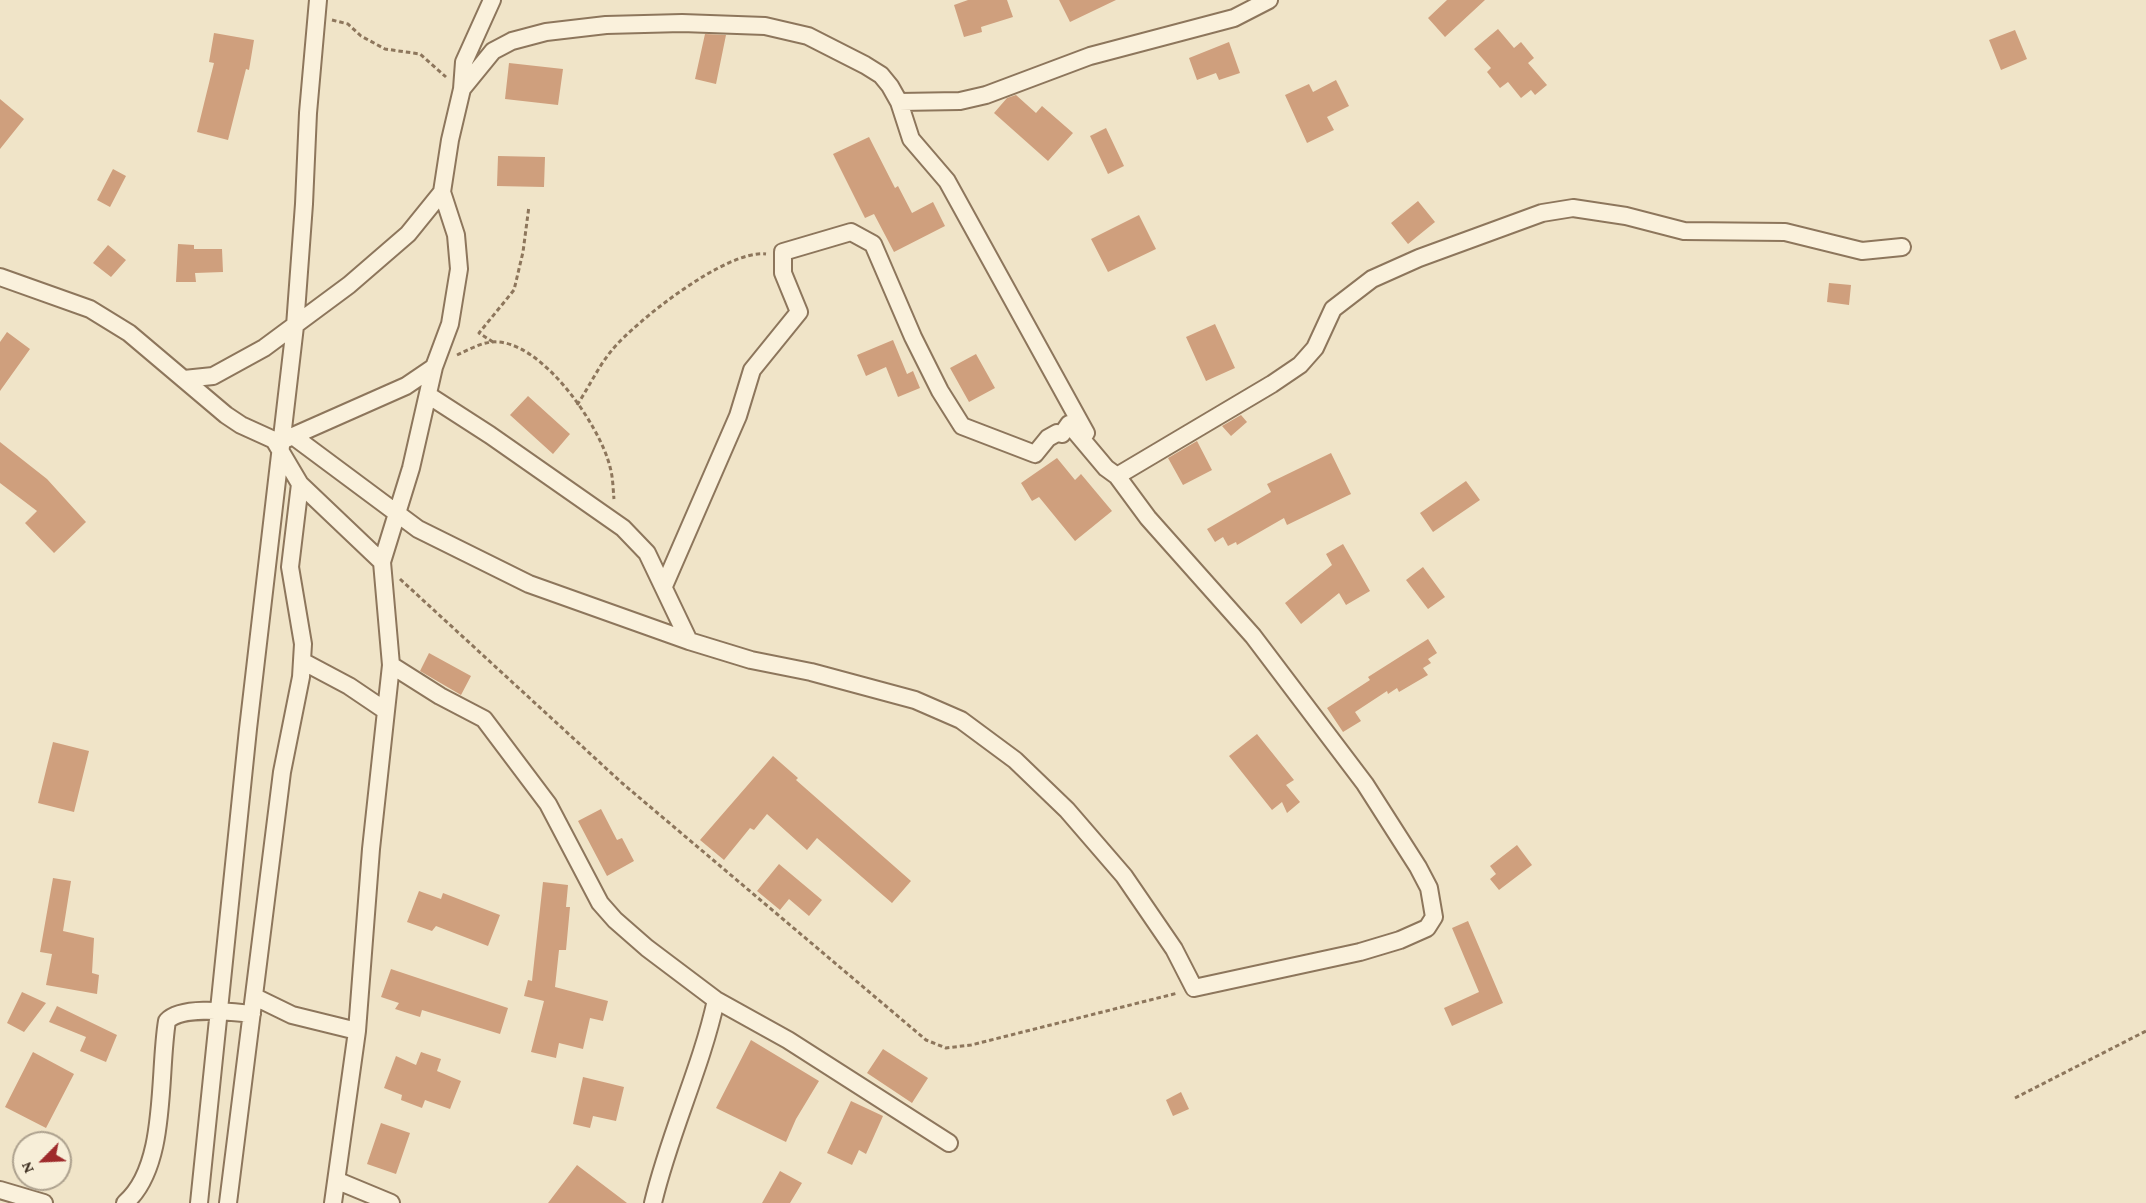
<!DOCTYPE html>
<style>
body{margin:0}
#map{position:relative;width:2146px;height:1203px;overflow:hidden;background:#f0e4c8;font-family:"Crimson Pro",serif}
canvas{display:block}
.north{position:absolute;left:12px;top:1131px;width:60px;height:60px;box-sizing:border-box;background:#f7eed8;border:2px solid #ada18e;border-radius:50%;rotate:246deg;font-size:16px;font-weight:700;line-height:24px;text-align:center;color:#3d2e20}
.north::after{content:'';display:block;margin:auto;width:21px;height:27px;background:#9e2a2b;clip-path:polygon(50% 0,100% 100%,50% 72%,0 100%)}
</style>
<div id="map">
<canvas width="2146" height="1203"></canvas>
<div class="north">N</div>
</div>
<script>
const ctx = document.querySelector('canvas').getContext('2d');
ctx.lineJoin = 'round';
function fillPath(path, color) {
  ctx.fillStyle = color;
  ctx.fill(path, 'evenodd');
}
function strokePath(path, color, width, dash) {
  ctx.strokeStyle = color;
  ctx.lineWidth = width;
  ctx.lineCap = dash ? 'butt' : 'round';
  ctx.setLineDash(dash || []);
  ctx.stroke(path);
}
fillPath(new Path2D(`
 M968 0H1007L1013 17 981 27 982 32 964 37 954 5Z
 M1059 0H1116L1070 22Z
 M1447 0H1485L1445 37 1428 18Z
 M1498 29 1514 48 1521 42 1534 58 1528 63 1547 85 1535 95 1531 90 1521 98 1508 82 1500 88 1487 72 1491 68 1474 49Z
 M2015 30 2027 59 2001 70 1989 40Z
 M214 33 254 40 249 70 246 69 228 140 197 132 214 63 209 62Z
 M705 34 726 35 716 84 695 79Z
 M1229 42 1240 73 1219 80 1216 73 1197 80 1189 58Z
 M509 63 563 69 558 105 505 99Z
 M1336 80 1349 106 1327 117 1334 130 1307 143 1285 95 1309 84 1313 92Z
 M1016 95 1036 113 1042 106 1073 133 1048 161 994 113 1007 98Z
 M0 99 24 119 0 149Z
 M1106 128 1124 166 1108 174 1090 136Z
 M869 137 895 188 898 186 912 213 933 202 945 226 894 252 874 214 865 218 833 154Z
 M498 156 545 157 544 187 497 186Z
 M113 169 126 176 110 207 97 200Z
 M1418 201 1435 222 1408 244 1391 223Z
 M1139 215 1156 249 1108 272 1091 239Z
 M178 244 194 245V249H222L223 272 195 273 196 282H176Z
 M108 245 126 260 111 277 93 263Z
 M1829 283 1851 285 1849 305 1827 302Z
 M1215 324 1235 368 1206 381 1186 337Z
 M7 332 30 349 0 391V342Z
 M893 340 907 374 913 371 920 388 898 397 886 367 866 376 857 355Z
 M976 354 995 388 969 402 950 368Z
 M528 396 570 434 553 454 510 415Z
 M1241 415 1247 422 1231 436 1222 426Z
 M1197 441 1212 470 1183 485 1168 458Z
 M0 442 47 479 86 522 54 553 25 523 37 511 0 483Z
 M1331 453 1351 494 1287 525 1284 518 1237 545 1236 542 1228 546 1223 537 1215 542 1207 529 1271 492 1267 484Z
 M1057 458 1075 480 1081 474 1112 511 1075 541 1039 497 1032 501 1021 483Z
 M1466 481 1480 500 1433 532 1420 513Z
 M1343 544 1370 591 1346 605 1339 593 1301 624 1285 603 1332 565 1326 554Z
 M1423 567 1445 597 1428 609 1406 580Z
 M1428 639 1437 653 1428 659 1431 663 1423 668 1428 675 1399 692 1397 688 1388 694 1387 691 1355 712 1361 721 1343 732 1327 708 1370 680 1368 677Z
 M429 653 471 676 461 695 420 671Z
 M1257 734 1294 780 1286 785 1300 802 1287 813 1282 802 1272 810 1229 756Z
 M53 742 89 751 74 812 38 803Z
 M773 756 798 778 796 780 911 881 892 903 817 838 807 850 767 814 754 830 750 828 724 860 700 840Z
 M601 809 617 840 622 838 634 861 607 876 578 821Z
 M1517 845 1532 865 1499 890 1490 879 1496 874 1490 866Z
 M779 864 822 900 809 916 789 899 780 910 757 891Z
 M53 878 71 881 63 931 94 938 92 973 99 975 97 994 46 985 52 954 40 952Z
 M543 882 568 885 566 907H570L566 950H559L555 987 608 1001 603 1021 590 1018 583 1049 559 1043 556 1058 531 1052 544 1001 524 996 528 980 532 981Z
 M419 891 441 899 443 893 500 915 488 946 436 926 432 931 407 922Z
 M1468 921 1503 1003 1452 1026 1444 1008 1479 992 1452 928Z
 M391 969 508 1008 500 1034 422 1010 420 1017 395 1009 399 1003 381 997Z
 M22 992 46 1003 24 1032 7 1023Z
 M57 1006 117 1035 106 1062 80 1051 86 1037 49 1022Z
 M751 1040 819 1081 796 1119 786 1142 716 1108Z
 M883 1049 928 1078 912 1103 867 1073Z
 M33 1052 74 1074 46 1128 5 1107Z
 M421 1052 441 1059 437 1071 461 1081 450 1109 425 1100 422 1108 401 1100 402 1095 384 1088 396 1056 416 1065Z
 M583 1077 624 1087 616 1121 593 1116 590 1128 573 1124Z
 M1181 1092 1189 1109 1173 1116 1166 1100Z
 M851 1101 883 1116 866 1154 859 1150 852 1165 827 1153Z
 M381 1123 410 1133 396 1174 367 1164Z
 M577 1165 627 1203H548Z
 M780 1171 802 1183 790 1203H762Z`), '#cf9f7d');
const street = new Path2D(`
 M462 89 464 62 492 0
 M899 102 960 101 986 95 1090 56 1234 18 1269 0
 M0 277 90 309 129 333 226 415 241 425 274 440 300 484 382 562
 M184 379 213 376 264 348 349 285 408 234 442 192 450 140 462 89 493 51 512 41 546 32 606 25 682 23 765 26 808 36 865 65 881 75 890 86 899 102 911 139 947 181 1086 433
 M428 395 490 435 623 528 647 553 689 641
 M293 436 418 529 529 584 689 641 751 660 811 672 915 700 961 720 1015 760 1067 810 1124 876 1174 949 1194 988 1360 952 1400 940 1427 928 1434 917 1429 888 1418 867 1365 784 1253 636 1148 518 1117 476 1106 468 1069 424 1062 434 1057 433 1048 438 1035 454 962 426 940 391 913 337 873 244 851 232 783 252V273L799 312 752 370 738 416 664 586
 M284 440 406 386 434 367
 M1117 476 1272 384 1300 365 1315 348 1333 309 1372 279 1419 258 1542 213 1573 208 1626 216 1684 231 1785 232 1862 251 1902 247
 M302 661 349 686 386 711
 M391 665 440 696 484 719 548 804 600 903 615 920 647 948 716 1000 788 1040 949 1143
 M255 997 292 1015 357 1031 371 849 391 665 382 562 411 468 434 367 450 324 459 269 456 235 442 192
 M338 1181 391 1203
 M0 1190 44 1203
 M125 1203C168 1166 158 1075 167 1021 182 1005 232 1012 252 1014
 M199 1203 248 729 295 326 304 204 308 113 318 0
 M228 1203 282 772 301 677 303 644 290 567 300 484
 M333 1203 357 1031
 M653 1203C669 1134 701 1069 716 1000`);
strokePath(street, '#8d765c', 20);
strokePath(new Path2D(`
 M332 20 348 24 361 36 385 49 420 54 446 77
 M493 342 479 333 514 290 523 252 529 206
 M457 355C468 350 480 343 492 342 540 338 600 425 610 467 613 477 613 489 614 499
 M577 405C589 387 598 367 612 350 636 321 727 249 766 254
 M400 579 622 783 926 1040 946 1048 971 1045 1178 993
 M2015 1098 2146 1031`), '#8d765c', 3, [4.5, 3]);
strokePath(street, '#faf1dc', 16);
</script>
